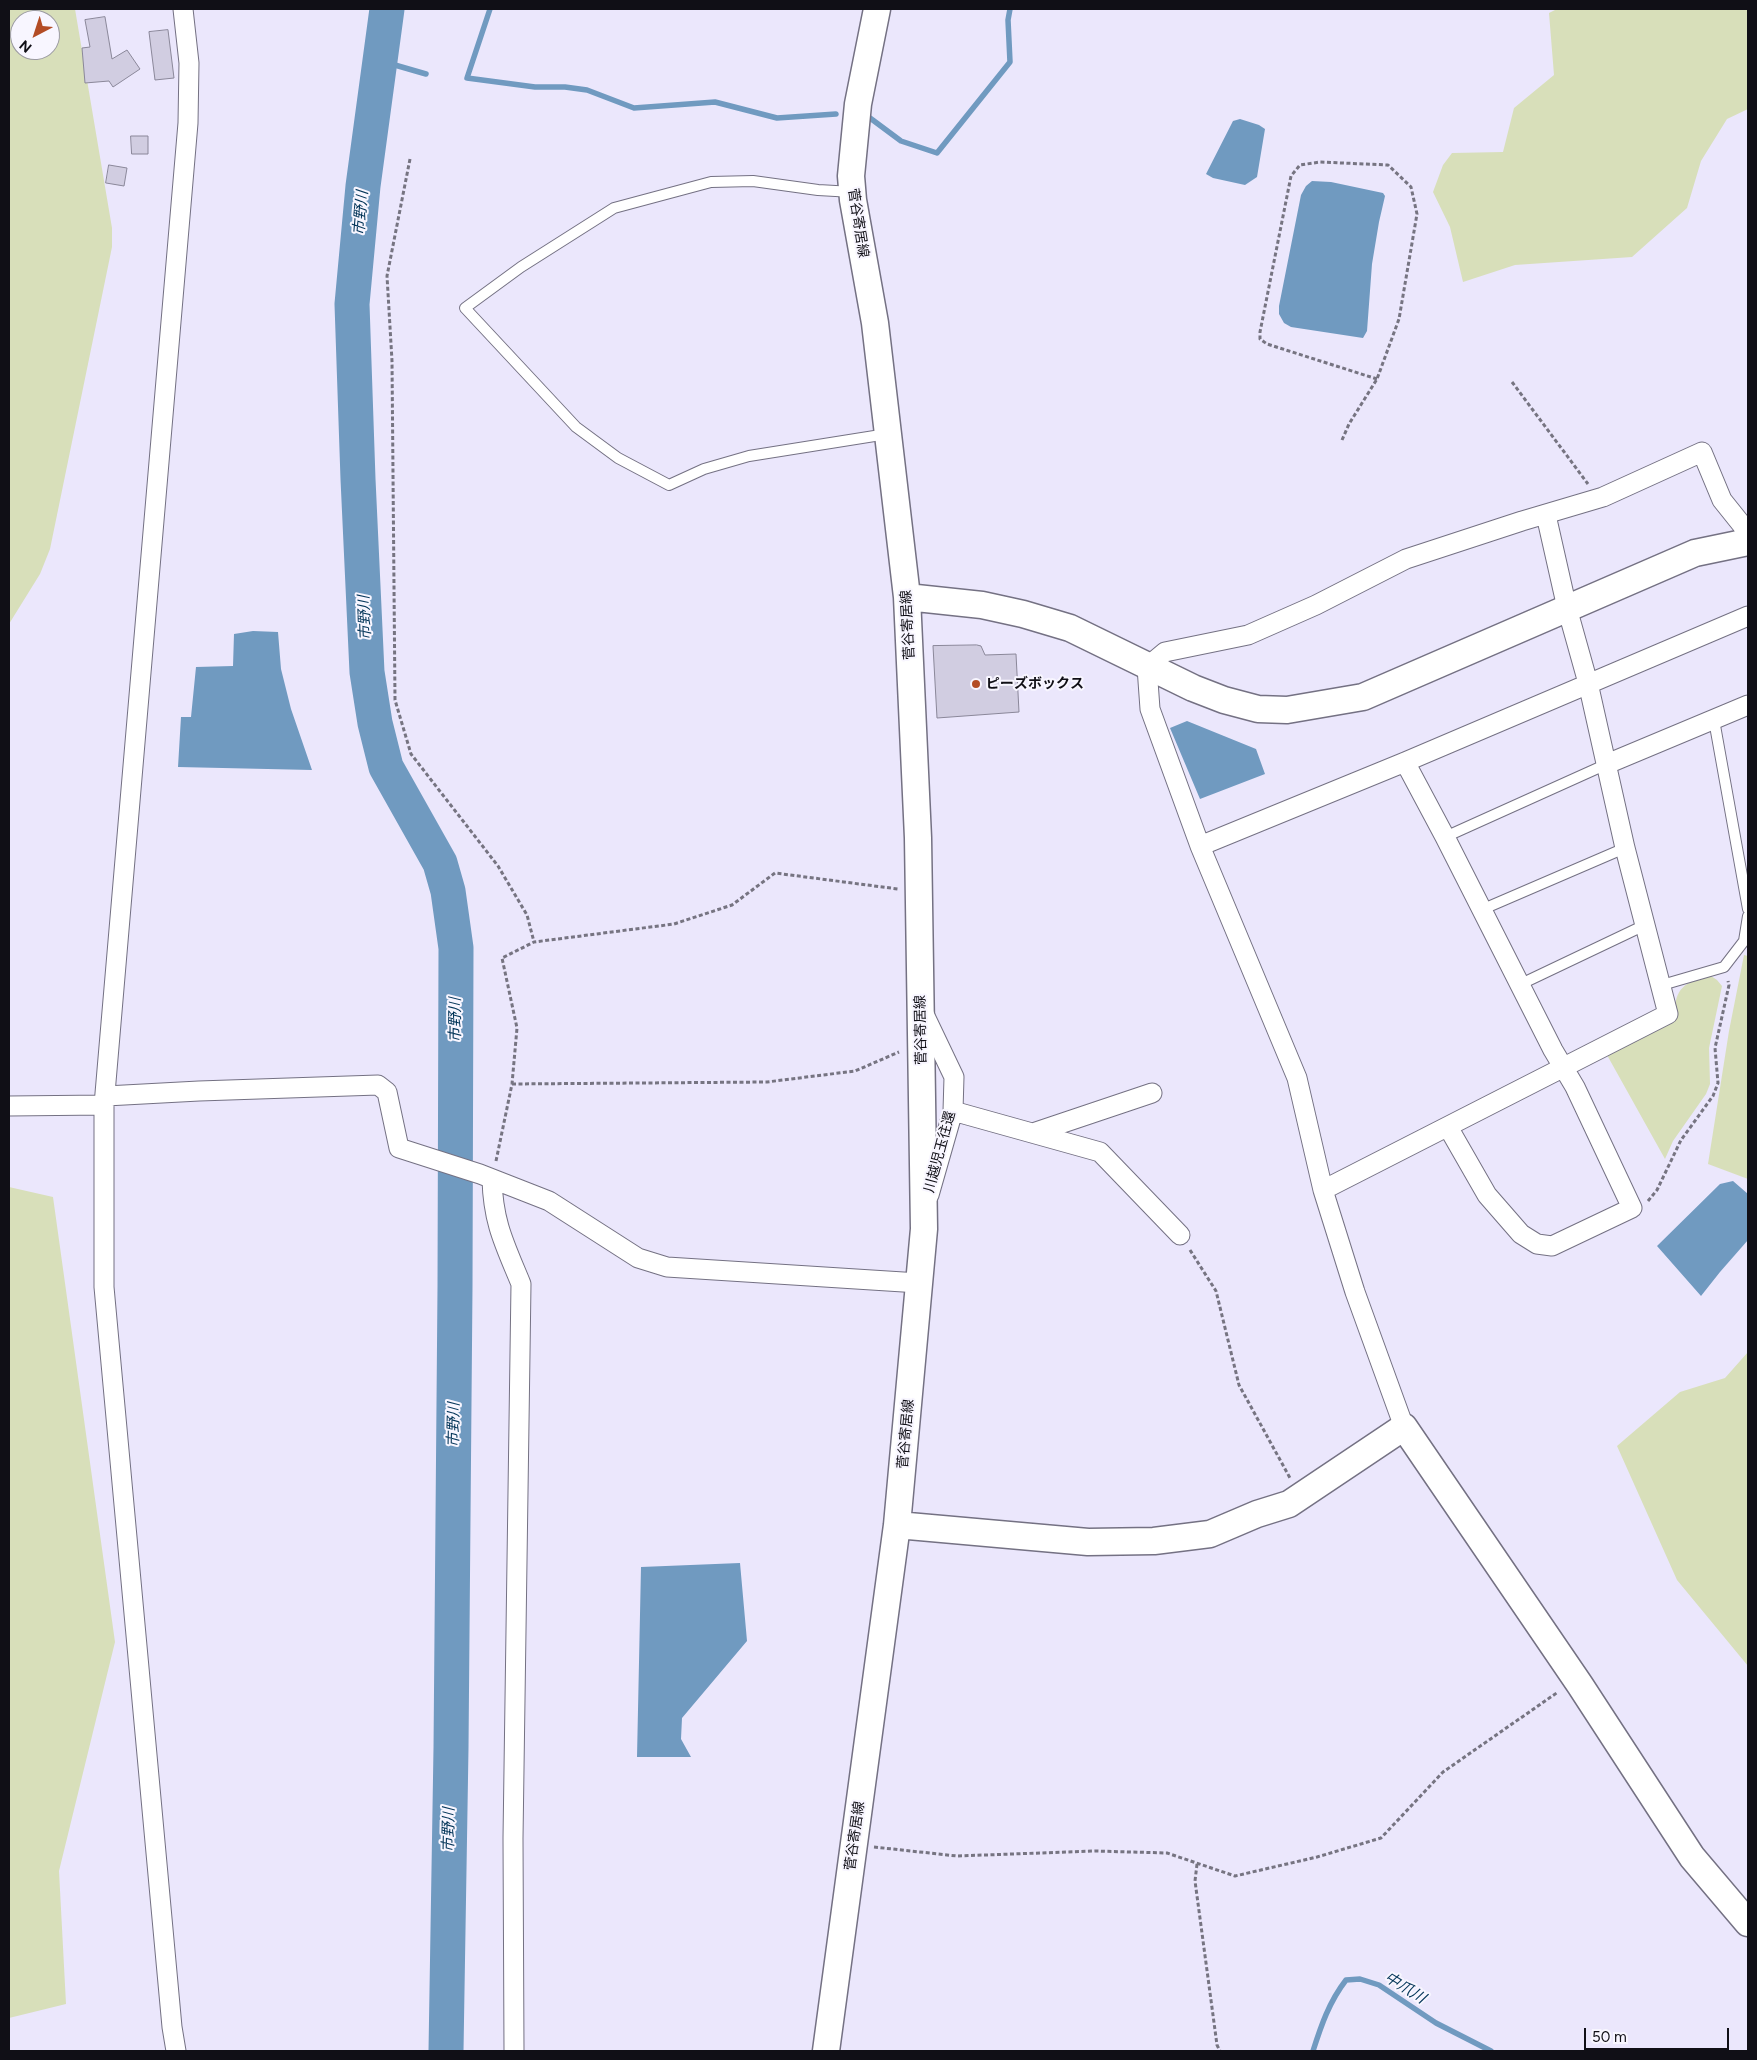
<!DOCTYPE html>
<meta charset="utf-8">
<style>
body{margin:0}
#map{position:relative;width:1757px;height:2060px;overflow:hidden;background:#ebe7fc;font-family:Figtree,sans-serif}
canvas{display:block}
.frame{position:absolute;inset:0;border:10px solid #100f16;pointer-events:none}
.north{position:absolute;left:10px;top:10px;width:50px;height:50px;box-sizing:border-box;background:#f8f6ff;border:1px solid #9b9aa2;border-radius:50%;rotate:220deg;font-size:14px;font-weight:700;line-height:20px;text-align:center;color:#100f16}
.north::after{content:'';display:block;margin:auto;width:18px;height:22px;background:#b34c25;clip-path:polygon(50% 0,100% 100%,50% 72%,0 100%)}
.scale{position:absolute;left:1584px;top:2028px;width:145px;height:22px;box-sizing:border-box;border:2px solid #100f16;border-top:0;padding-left:6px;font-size:15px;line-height:18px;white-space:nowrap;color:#100f16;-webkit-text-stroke:4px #f8f6ff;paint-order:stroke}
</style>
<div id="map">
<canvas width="1757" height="2060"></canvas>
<div class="frame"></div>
<div class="north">N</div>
<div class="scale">50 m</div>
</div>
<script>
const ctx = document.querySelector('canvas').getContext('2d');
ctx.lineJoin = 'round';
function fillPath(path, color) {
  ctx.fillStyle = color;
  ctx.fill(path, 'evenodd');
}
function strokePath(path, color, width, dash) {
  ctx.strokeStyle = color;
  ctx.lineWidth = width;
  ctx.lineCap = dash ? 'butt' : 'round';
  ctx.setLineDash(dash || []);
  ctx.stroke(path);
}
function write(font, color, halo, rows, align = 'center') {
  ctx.font = font + ' Figtree,"Noto Sans JP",sans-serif';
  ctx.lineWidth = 4;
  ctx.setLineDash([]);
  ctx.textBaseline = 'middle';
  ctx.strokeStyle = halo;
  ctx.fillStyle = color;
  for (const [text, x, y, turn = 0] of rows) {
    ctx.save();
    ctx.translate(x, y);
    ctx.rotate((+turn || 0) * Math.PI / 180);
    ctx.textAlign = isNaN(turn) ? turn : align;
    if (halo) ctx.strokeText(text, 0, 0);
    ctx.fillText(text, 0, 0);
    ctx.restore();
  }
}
fillPath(new Path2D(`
 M9 9H75L112 228V247L50 549 40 574 9 624ZM20 20H50V50H20Z
 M1557 9H1748V109L1727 119 1701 161 1687 208 1632 257 1515 265 1463 282 1450 227 1433 192 1443 165 1452 153 1503 152 1514 108 1554 75 1549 13Z
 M1744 955 1748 956V1179L1708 1164 1729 1031Z
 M1711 976 1717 980 1722 986 1709 1048 1710 1084 1706 1094 1673 1141 1665 1159 1607 1055 1675 1006C1678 983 1692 981 1711 976Z
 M9 1187 53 1197 115 1642 59 1871 66 2004 9 2018Z
 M1748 1352V1666L1677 1580 1617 1446 1680 1392 1725 1378Z`), '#d8dfba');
fillPath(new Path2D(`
 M1240 119 1259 125 1265 129 1257 177 1245 185 1213 178 1206 174 1233 121Z
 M1312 181 1331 182 1383 193 1385 196 1379 222 1372 264 1367 331 1363 338 1291 327 1284 323 1279 314V306L1301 195 1306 186Z
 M253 631 278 632 281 669 291 709 312 770 178 767 181 717H191L196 667 233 666 234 634Z
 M1187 721 1256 749 1265 774 1200 799 1170 728Z
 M1733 1181 1748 1194V1240L1720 1272 1701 1296 1657 1246 1720 1184Z
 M740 1563 747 1641 682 1718 681 1739 691 1757H637L641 1567Z`), '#709ac0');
strokePath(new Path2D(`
 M490 9 467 78 535 87H565L587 90 634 108 715 102 777 118 836 114
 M381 61 426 74
 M870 118 901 141 937 153 1010 62 1008 20 1010 9
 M1313 2051C1321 2026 1329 2002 1346 1980L1360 1979 1379 1985 1436 2023 1491 2051`), '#709ac0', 5.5);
strokePath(new Path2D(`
 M387 9 363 186 352 304 358 479 367 672 375 723 386 767 440 863 448 891 456 948 455 1287 451 1748 446 2051`), '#709ac0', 35);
const building = new Path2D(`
 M105 17 112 59 127 50 140 69 113 87 109 81 85 83 82 48 90 47 85 20Z
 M168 30 174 78 155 80 149 32Z
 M131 136H148V154H132Z
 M109 165 127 168 124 186 106 183Z
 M977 645 981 646 985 655 1016 654 1019 712 937 718 933 646Z`);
fillPath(building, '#d1cde1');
strokePath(building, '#8a8799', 1);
const lane = new Path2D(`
 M853 192 818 190 753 181 711 182 614 208 521 267 465 308 576 427 618 458 669 485 704 469 749 456 887 434
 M1714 720 1748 909
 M1445 837 1607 764
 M1481 910 1625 848
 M1521 984 1645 925
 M1662 985 1724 967 1744 941 1748 916`);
const street = new Path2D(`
 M1405 762 1445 837 1553 1050 1575 1087 1632 1208 1552 1246 1537 1244 1521 1234 1487 1195 1448 1127
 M1607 764 1748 705
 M1200 846 1405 762 1748 616
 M923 1012 954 1077 953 1111 929 1195
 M106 1096 199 1091 378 1085 387 1092 399 1148 480 1174 549 1201 638 1258 667 1267 919 1283
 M9 1106 104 1105
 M953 1111 1100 1152 1180 1235
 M1033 1133 1152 1093
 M492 1179C493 1223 505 1245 521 1284L513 1838 514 2051
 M1323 1190 1668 1014 1625 848 1588 683 1567 608 1546 515
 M1404 1427 1355 1292 1323 1190 1297 1078 1200 846 1150 709 1147 667 1165 652 1248 635 1316 605 1406 559 1522 521 1603 497 1702 452 1722 500 1742 525 1748 537
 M176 2051 172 2027 104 1287V1105L188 123 189 63 183 9`);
const secondary = new Path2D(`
 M907 597 982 605 1023 614 1070 628 1193 688 1224 700 1258 709 1287 710 1363 697 1695 553 1748 542
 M897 1525 1088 1542 1154 1541 1210 1534 1257 1514 1289 1504 1404 1427 1580 1685 1692 1857 1748 1923
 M826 2051 897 1525 924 1229 918 838 907 597 875 323 853 200 851 176 858 104 877 9`);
strokePath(lane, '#747183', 12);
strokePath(street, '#747183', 21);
strokePath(secondary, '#747183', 29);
strokePath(new Path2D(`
 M410 159 387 276 392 361 395 700 411 754 498 866 527 915 534 942
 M1512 382 1588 484
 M1342 440 1349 424 1377 379 1399 319 1417 214 1411 187 1388 165 1320 162 1300 165 1291 176 1260 332V339L1267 344 1377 379
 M512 1084 767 1082 855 1071 899 1052
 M496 1161 512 1084 517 1028 502 958 534 942 674 924 732 905 775 873 898 889
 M1648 1201 1657 1190 1681 1140 1713 1096 1718 1083 1715 1048 1729 985 1728 981
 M1190 1250 1216 1291 1239 1385 1290 1478
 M874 1847 957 1856 1095 1851 1167 1853 1235 1876 1317 1857 1381 1838 1443 1772 1558 1692
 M1197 1864 1195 1881 1217 2045 1220 2051`), '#767481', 3, [4, 2.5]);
strokePath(lane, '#fff', 10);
strokePath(street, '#fff', 19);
strokePath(secondary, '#fff', 26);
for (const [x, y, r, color] of [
 [976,684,5,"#b34c25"]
]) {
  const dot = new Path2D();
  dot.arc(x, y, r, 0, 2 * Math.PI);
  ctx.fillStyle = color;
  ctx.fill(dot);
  strokePath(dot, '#f8f6ff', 2);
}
write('14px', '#100f16', '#f8f6ff', [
 ["菅谷寄居線",858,223,81],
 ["菅谷寄居線",908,625,-93],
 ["菅谷寄居線",921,1030,-91],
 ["川越児玉往還",940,1152,-75],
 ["菅谷寄居線",906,1434,-85],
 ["菅谷寄居線",855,1836,-82]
]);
write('bold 14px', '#100f16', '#f8f6ff', [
 ["ピーズボックス",986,684]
], 'left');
write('italic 15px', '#003357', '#f8f6ff', [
 ["市野川",361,213,-85],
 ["市野川",365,618,-92],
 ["市野川",456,1020,-90],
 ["市野川",454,1425,-89],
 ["市野川",449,1830,-89],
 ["中爪川",1405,1988,32]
]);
</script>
